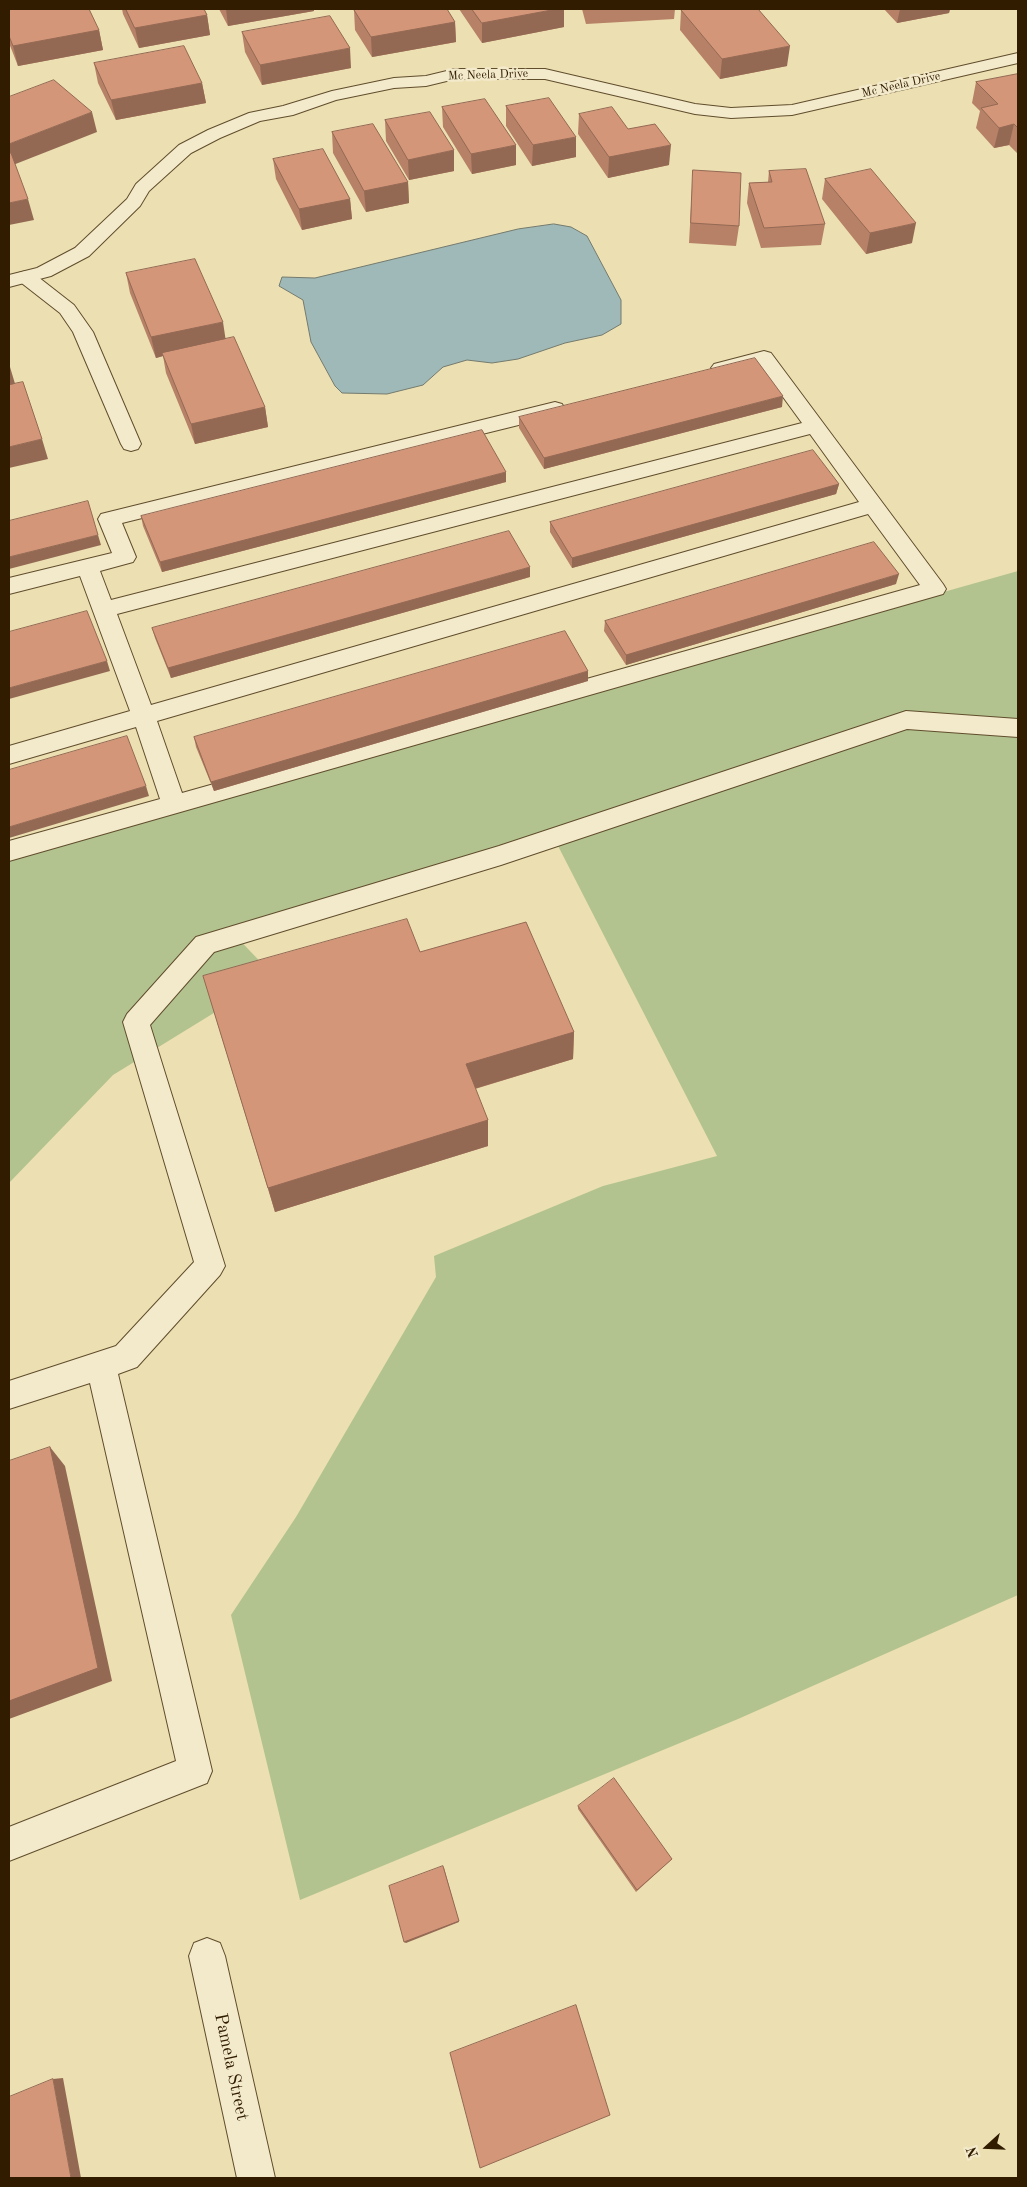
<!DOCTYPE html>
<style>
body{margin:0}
#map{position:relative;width:1027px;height:2187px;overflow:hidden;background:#ecdfb1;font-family:"Old Standard TT",serif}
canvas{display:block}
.frame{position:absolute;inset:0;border:10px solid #311c00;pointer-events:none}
.north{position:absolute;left:962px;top:2122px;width:50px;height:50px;-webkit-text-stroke:4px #f3eacc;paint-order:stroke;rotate:250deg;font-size:14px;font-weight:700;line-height:20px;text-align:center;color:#311c00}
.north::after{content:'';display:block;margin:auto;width:18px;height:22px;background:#311c00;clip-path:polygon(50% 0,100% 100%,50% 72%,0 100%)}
</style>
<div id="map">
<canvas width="1027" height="2187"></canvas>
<div class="frame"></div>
<div class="north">N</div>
</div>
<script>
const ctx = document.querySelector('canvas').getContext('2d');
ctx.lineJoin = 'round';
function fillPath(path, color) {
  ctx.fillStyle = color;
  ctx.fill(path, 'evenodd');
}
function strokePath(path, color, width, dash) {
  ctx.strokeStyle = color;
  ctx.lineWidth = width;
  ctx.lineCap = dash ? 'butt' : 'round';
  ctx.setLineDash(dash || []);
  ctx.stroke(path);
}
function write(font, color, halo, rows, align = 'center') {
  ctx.font = font + ' "Old Standard TT",serif';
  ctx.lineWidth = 5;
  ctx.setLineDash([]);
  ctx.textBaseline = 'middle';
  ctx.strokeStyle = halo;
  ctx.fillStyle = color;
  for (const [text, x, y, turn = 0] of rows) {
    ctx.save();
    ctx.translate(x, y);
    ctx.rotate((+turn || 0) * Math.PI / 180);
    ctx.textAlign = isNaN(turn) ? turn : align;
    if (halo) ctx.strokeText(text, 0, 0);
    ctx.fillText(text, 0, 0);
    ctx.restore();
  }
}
fillPath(new Path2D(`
 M1018 571V1595L738 1719 300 1900 231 1615 296 1517 436 1277 434 1256 603 1186 717 1156 555 840 227 927 274 976 113 1075 9 1183V856Z`), '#b2c38f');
const water = new Path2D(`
 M554 224 571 227 587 236 621 300V324L602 335 565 343 518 359 492 363 467 360 443 367 423 385 387 394 342 393 335 386 311 342 303 300 279 286 282 277 315 278 518 229Z`);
fillPath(water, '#9fb9b8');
strokePath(water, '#737a6e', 1);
const lane = new Path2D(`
 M26 271 33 273 74 305 93 332 141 444 138 449 131 451 124 449 121 444 73 332 60 313 19 281 16 277 19 273Z
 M764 351 771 353 943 584 946 589 943 594 9 861V841L160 799 136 727 9 764V746L130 711 80 576 9 594V578L112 553 98 519 101 514 555 402 562 404 565 409 562 414 555 416 122 523 136 557 133 562 100 571 111 600 802 423 759 364 721 374 714 372 711 368 714 364ZM810 434 859 502 151 705 117 614ZM868 514 920 585 182 793 157 721Z
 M906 711 1018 719V737L907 729 501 865 214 952 150 1025 225 1266 220 1275 137 1367 118 1374 212 1771 207 1783 9 1861V1827L176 1761 90 1383 9 1409V1381L116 1346 194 1262 123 1022 127 1014 196 937 499 846Z`);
const street = new Path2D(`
 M1018 53V63L792 115 731 118 695 114 545 79H455L426 86 394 88 336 100 293 115 260 121 220 138 191 153 149 191 140 206 89 256 51 276 9 287V275L37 268 75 248 127 199 136 184 179 145 208 130 249 113 283 106 332 91 394 78 426 76 455 69H545L695 104 731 108 792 105Z
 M207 1938 220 1943 225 1956 275 2178H237L189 1956 194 1943Z`);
strokePath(lane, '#604d2c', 2);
strokePath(street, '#604d2c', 2);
fillPath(lane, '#f3eacc');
fillPath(street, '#f3eacc');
fillPath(new Path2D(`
 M122 9H204L207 15 210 35 139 48 123 14Z
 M219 9H314V11L228 26Z
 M459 9H564V27L482 43Z
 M582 9H675L674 19 586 24Z
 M884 9H950L949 13 897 23Z
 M9 10 99 30 103 50 18 66 9 43Z
 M354 10 455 22 456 42 372 57 355 30Z
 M681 10 787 66 720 79 680 30Z
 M242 32 351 68 262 85 245 52Z
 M94 63 202 83 206 103 116 120 98 83Z
 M1018 74V154L1009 145 994 148 976 128 980 111 972 103 976 82Z
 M506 106 576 157 532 166 506 126Z
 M442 107 516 165 472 174 443 127Z
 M579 114 628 129 669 165 608 178 578 134Z
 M385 120 454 171 409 180 386 141Z
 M332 132 408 182 409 203 366 212 333 153Z
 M273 159 350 199 352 219 302 230 276 179Z
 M693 170 739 226 736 246 689 243Z
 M769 171 825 224 821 245 761 248 747 203 749 183 768 182Z
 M825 179 912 243 866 254 822 199Z
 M126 273 226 339 265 407 268 427 195 444 166 373 163 356 156 358 130 293Z
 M782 407 544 469 519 428V417Z
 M506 482 162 572 143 526 141 516Z
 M839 484 836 494 572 568 550 532V522Z
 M530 577 171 678 155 638 152 628Z
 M896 584 626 665 604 631 605 621Z
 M588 681 214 791 196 747 194 737Z
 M420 952 574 1032 573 1059 475 1089 488 1120V1146L275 1212 203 976Z
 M578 1806 672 1859 636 1892 578 1809Z`), '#b68167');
fillPath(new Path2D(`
 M226 9H314V11L228 26Z
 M557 9H564V27L482 43V23Z
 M900 9H950L949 13 897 23Z
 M207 15 210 35 139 48 135 28Z
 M455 22 456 42 372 57 371 37Z
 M99 30 103 50 18 66 13 46Z
 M790 46 787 66 720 79 722 59Z
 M350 48 351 68 262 85 260 65Z
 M202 83 206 103 116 120 111 100Z
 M92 112 97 132 13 165 9 148V144Z
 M1014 124 1009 145 994 148 999 128Z
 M576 137V157L532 166 533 145Z
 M516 145V165L472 174 471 154Z
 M671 145 669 165 608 178 609 157Z
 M454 150V171L409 180 408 160Z
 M408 182 409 203 366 212 364 191Z
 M28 199 34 220 9 225V203Z
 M350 199 352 219 302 230 299 209Z
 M916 223 912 243 866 254 870 233Z
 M223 322 226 342 162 353 163 356 156 358 151 337Z
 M9 367H10L16 387 9 389Z
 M783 396 782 407 544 469V458Z
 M265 407 268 427 195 444 191 424Z
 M42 439 48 459 9 468V447Z
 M506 472V482L162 572 160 562Z
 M839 484 836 494 572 568V558Z
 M98 535 101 545 9 569V557Z
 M530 567V577L171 678 168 668Z
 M899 574 896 584 626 665V655Z
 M107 661 110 671 9 699V688Z
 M588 671V681L214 791 211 782Z
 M146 786 149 796 9 838V827Z
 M574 1032 573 1059 467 1091 466 1064Z
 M488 1120V1146L275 1212 268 1188Z
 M50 1447 65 1466 112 1681 9 1719V1701Z
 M444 1868 459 1922 406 1943 404 1942Z
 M63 2078 81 2178H71L53 2079Z`), '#946954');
const building = new Path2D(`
 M17 9H89L99 30 13 46 9 36V10Z
 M126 9H204L207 15 135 28Z
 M359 9H447L455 22 371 37 354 10Z
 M472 9H557L482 23Z
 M687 9H758L790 46 722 59 681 10Z
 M330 16 350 48 260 65 242 32Z
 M184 46 202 83 111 100 94 63Z
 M1018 74V128L1014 124 999 128 981 108 998 104 976 82Z
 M54 80 92 112 9 144V97Z
 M549 98 576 137 533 145 506 106Z
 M485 99 516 145 471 154 442 107Z
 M612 107 628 129 655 124 671 145 609 157 579 114Z
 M430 112 454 150 408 160 385 120Z
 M373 124 408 182 364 191 332 132Z
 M323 149 350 199 299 209 273 159Z
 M9 153H11L28 199 9 203Z
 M806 169 825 224 764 228 749 183 772 182 769 171Z
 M871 169 916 223 870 233 825 179Z
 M693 170 741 173 739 226 691 223Z
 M195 259 223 322 151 337 126 273Z
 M234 337 265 407 191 424 162 353Z
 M755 358 783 396 544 458 519 417Z
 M23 382 42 439 9 447V385Z
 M482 430 506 472 160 562 141 516Z
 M813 450 839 484 572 558 550 522Z
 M88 501 98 535 9 557V521Z
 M509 531 530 567 168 668 152 628Z
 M874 542 899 574 626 655 605 621Z
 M87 611 107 661 9 688V632Z
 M565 631 588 671 211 782 194 737Z
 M127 736 146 786 9 827V770Z
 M407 919 420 952 526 922 574 1032 466 1064 488 1120 268 1188 203 976Z
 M50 1447 98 1668 9 1701V1461Z
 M614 1778 672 1859 637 1890 578 1806Z
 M443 1866 459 1921 404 1942 389 1886Z
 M576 2005 610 2115 480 2168 450 2053Z
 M53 2079 71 2178H9V2097Z`);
fillPath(building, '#d49678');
strokePath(building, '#946954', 1);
write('12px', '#311c00', '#f3eacc', [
 ["Mc Neela Drive",488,75,-2],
 ["Mc Neela Drive",901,85,-13]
]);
write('18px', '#311c00', '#f3eacc', [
 ["Pamela Street",231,2067,78]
]);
</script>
